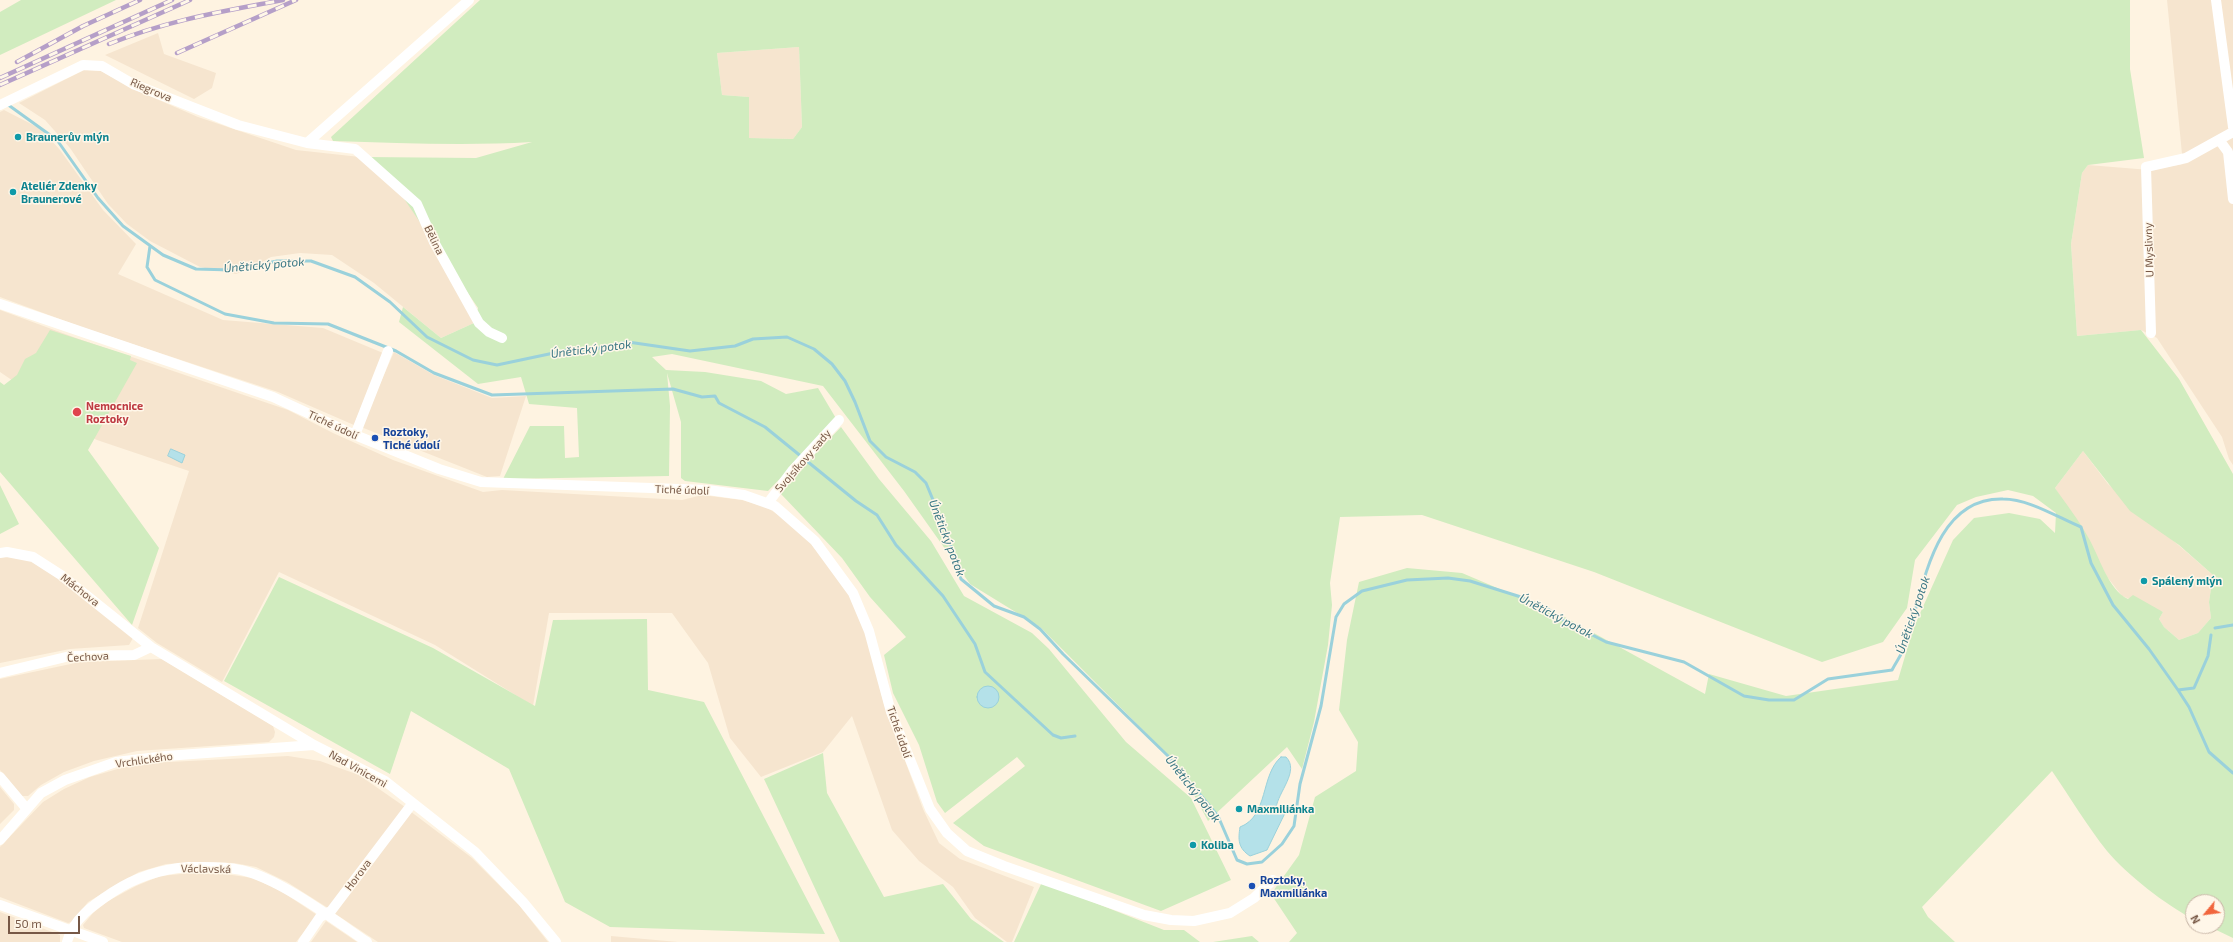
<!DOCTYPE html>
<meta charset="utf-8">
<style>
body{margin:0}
#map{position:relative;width:2233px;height:942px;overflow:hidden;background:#fef3e1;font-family:"Exo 2",sans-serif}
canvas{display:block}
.north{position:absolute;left:2185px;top:894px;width:40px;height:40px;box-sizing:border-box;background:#fff7e9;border:1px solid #c9b7a8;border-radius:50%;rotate:241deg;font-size:11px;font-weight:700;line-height:16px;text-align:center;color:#775846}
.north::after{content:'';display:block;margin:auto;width:14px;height:18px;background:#f1663d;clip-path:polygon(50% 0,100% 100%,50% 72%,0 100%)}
.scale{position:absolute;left:8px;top:916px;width:72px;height:18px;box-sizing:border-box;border:2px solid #775846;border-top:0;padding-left:5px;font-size:12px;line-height:14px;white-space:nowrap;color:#775846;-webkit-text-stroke:3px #fff7e9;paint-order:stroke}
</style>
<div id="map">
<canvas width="2233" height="942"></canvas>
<div class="north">N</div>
<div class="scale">50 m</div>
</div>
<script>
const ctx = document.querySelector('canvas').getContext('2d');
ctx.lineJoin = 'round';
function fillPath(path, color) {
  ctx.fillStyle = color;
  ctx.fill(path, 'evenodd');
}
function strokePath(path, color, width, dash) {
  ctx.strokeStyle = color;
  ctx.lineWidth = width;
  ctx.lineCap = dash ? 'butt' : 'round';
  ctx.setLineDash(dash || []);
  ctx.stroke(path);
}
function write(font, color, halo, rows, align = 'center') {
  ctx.font = font + ' "Exo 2",sans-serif';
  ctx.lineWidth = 3;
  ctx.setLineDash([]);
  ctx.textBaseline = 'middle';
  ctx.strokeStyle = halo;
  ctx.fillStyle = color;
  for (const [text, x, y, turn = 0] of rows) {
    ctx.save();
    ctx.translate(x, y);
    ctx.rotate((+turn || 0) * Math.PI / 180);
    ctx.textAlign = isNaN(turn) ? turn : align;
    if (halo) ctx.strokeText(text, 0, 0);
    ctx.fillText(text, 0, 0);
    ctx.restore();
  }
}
fillPath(new Path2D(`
 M2167 0H2233V465L2229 459 2222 437 2157 338 2141 330 2077 336 2071 244 2082 173 2088 165 2150 170 2183 164Z
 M158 33 164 54 216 73 212 88 194 99 105 55Z
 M799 47 802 127 793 139 749 138V97L722 95 717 53Z
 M84 70 101 71 138 91 198 117 296 150 360 157 414 204 474 323 441 338 374 283 332 255 300 253 271 257 252 268 236 274 200 267 150 241 127 224 108 204 70 148 45 120 19 103Z
 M4 110 41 129 60 150 103 210 136 244 118 274 223 320 323 328 383 353 354 425 278 392 84 328 0 297V112Z
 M0 310 76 338 288 410 333 433 393 460 483 492 502 490 682 500 702 495 742 500 766 507 782 517 802 532 854 599 863 622 884 704 923 809 939 843 960 859 1034 887 1012 942H1007L975 918 953 887 919 861 892 830 852 716 823 752 761 777 730 738 708 663 672 613H549L533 706 435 645 279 572 222 682 157 643 138 628 189 471 97 440 43 414 25 389 0 372Z
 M394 352 434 375 492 398 526 396 500 476 487 477 361 427Z
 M2083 451 2108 484 2213 575 2209 602 2211 618 2198 633 2179 640 2164 627 2159 619 2163 612 2122 596 2108 578 2055 488Z
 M6 556 32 561 58 577 133 638 129 645 70 649 0 663V557Z
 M162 659 273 726 275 732 274 737 269 742 137 751 94 761 64 772 41 785 28 796H22L0 770V679L80 662Z
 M288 756 320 761 359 775 405 807 328 908 287 882 256 867 234 863 202 862 166 864 139 872 88 902 72 922 68 923 0 897V847L43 802 64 789 90 777 121 768 149 763Z
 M0 787 14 804V810L0 824Z
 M410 811 472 858 519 905 548 942H378L334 913Z
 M192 873 225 874 253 878 281 891 317 915 296 942H122L84 928 83 925 93 913 108 901 136 886 160 876Z
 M0 912 60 935V942H0Z
 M326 921 357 942H311Z
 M611 936 678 942H611Z`), '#f6e5cf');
fillPath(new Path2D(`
 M21 0H116L0 55V12Z
 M480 0H2130V69L2144 158 2088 165 2082 173 2071 244 2077 336 2141 330 2179 379 2233 474V938L2208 926H2217V902H2193V919C2166 905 2127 875 2107 851 2087 826 2070 797 2052 771L1922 907 1928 917 1955 942H1289L1297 933 1271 894 1299 855 1315 797 1356 771 1358 742 1339 710 1347 640 1359 582 1407 568 1462 573 1561 615 1705 694 1709 674 1786 696 1898 680 1913 629 1953 540 1974 518 2009 513 2040 519 2055 533 2056 513 2033 496 2008 490 1976 497 1957 505 1915 560 1907 608 1883 642 1822 662 1594 572 1422 515 1340 517 1330 583 1332 605 1328 645 1314 722 1302 769 1287 747 1208 821 1178 765 1040 627 970 584 904 491 823 386 672 354 652 357 666 370 705 372 761 381 786 394 818 388 837 420 768 491 685 481 681 478V422L667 373 670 406 669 476 503 479 530 426H564L565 458 579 457 577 408 529 404 521 377 478 384 399 322 403 307 441 338 474 323 478 308 390 178 366 157 476 158 532 142C466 146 399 143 333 141L331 137ZM799 47 802 127 793 139 749 138V97L722 95 717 53ZM2083 451 2130 511 2179 545 2213 575 2209 602 2211 618 2198 633 2179 640 2164 627 2159 619 2163 612 2133 595 2128 599C2108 590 2099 555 2088 537 2079 520 2066 504 2055 488Z
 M50 330 131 356 130 360 137 363 88 450 159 548 132 625 0 472V382L4 385 17 375 25 359 36 353Z
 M841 427 879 479 931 541 964 596 1032 633 1049 649 1126 742 1191 798 1231 880 1161 911 984 846 953 823 1025 766 1017 757 945 813 937 802 919 745 893 693 884 655 906 637 870 597 842 558 781 494 793 477Z
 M0 485 19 524 0 534Z
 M279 577 433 648 535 706 553 620 647 619 648 690 704 702 825 934 610 927 565 902 509 769 411 711 390 774 224 681Z
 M823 753 827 793 884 897 943 884 971 919 1004 942H840L764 779Z
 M1042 882 1164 930H1184L1200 942H1014Z
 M1252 936 1259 942H1213Z`), '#d1ecbf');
const water = new Path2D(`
 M171 449 185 455 182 463 168 456Z
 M977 697a11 11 0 1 1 22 0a11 11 0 1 1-22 0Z
 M1281 757H1286C1300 771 1278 792 1276 808L1286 811 1267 850 1250 856C1238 848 1238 840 1240 827 1269 816 1260 775 1281 757Z`);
fillPath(water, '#b4e1e9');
strokePath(water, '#9ad1db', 1);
strokePath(new Path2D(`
 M7 104 57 140 98 198 123 226 163 255 196 269 232 270 277 261H311L355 277 390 302 427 337 473 360 497 365 568 350 595 349 628 342 690 351 735 346 753 339 787 337 814 349 832 364 845 381 855 402 870 441 886 457 915 472 926 483 948 536 961 579 994 606 1024 617 1040 629 1063 654 1168 756 1218 816 1237 860 1247 864 1262 862 1282 844 1294 826 1300 784 1321 706 1336 617 1344 604 1362 591 1407 580 1448 578 1470 581 1521 597 1548 609 1559 618 1606 642 1684 662 1744 696 1769 700H1794L1828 679 1892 670C1896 662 1902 654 1905 646 1923 594 1931 497 2003 499 2029 499 2057 517 2081 527L2091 563 2113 605 2149 649 2178 690 2189 707 2209 752 2233 773
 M150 246 147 267 155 280 225 314 274 323 328 324 396 351 434 373 492 395 673 389 702 397 715 396 719 403 765 427 856 501 877 515 896 545 943 596 975 644 985 672 1053 735 1061 738 1075 736
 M2215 628 2233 625
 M2178 690 2194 688 2208 656 2211 635`), '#9ad1db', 3);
strokePath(new Path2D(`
 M2216 0 2233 127
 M0 105 83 65 102 66 133 84 238 125 307 143 355 149 417 204 434 242 479 323 489 332 502 338
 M2220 141 2228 152 2233 199
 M307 143 469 0
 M0 304 273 397 355 435 439 469 481 482 708 490 744 495 775 506 815 541 853 593 869 631 891 712 930 809 947 833 967 851 1004 866 1144 915 1171 920 1194 921 1230 913 1254 898 1273 880
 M2151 333 2146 167 2186 158 2233 132
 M355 435 388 351
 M768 503 792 471 839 420
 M0 553 7 552 33 557 61 575 151 647 314 745 385 781 475 852 523 902 556 942
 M0 673 70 656 134 655 151 647
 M0 777 26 808
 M0 840 41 793 65 780 116 762 166 756 314 745
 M0 905 103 942
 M67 942C73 919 93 905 113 892 136 877 161 869 189 867 206 867 224 866 241 870 279 878 333 919 367 942
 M303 942 320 917 331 911 412 804`), '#fff', 10);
const rail = new Path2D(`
 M109 44C168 20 220 12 283 0
 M177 53 296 0
 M17 62 83 26 140 0
 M0 78 172 0
 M0 85 190 0`);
strokePath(rail, '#b59fc8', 4.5);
strokePath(rail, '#fff7e9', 3, [9]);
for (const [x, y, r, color] of [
 [18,137,4,"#0f9aa8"],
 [13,192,4,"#0f9aa8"],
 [77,412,5,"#e0444e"],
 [375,438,4,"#1a4fb4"],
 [2144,581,4,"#0f9aa8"],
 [1239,809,4,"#0f9aa8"],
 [1193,845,4,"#0f9aa8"],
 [1252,886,4,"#1a4fb4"]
]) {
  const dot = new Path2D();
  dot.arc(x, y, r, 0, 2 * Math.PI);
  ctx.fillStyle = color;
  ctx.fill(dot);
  strokePath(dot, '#fff7e9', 1.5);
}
write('11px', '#775846', '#fff7e9', [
 ["Riegrova",151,90,23],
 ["Bělina",434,240,64],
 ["U Myslivny",2149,250,-92],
 ["Tiché údolí",333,425,25],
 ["Svojsíkovy sady",803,461,-49],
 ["Tiché údolí",682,490,2],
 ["Máchova",80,590,38],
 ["Čechova",88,657,-3],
 ["Tiché údolí",899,732,71],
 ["Vrchlického",144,760,-8],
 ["Nad Vinicemi",358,769,29],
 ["Václavská",206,869,1],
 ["Horova",358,875,-53]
]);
write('bold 11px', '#0d838f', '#fff7e9', [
 ["Braunerův mlýn",26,137],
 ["Ateliér Zdenky",21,186],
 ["Braunerové",21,199],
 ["Spálený mlýn",2152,581],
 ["Maxmiliánka",1247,809],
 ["Koliba",1201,845]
], 'left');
write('bold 11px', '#be3a42', '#fff7e9', [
 ["Nemocnice",86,406],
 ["Roztoky",86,419]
], 'left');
write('bold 11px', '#164399', '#fff7e9', [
 ["Roztoky,",383,432],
 ["Tiché údolí",383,445],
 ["Roztoky,",1260,880],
 ["Maxmiliánka",1260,893]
], 'left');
write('italic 12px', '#3b7885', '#fff7e9', [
 ["Únětický potok",264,265,-5],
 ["Únětický potok",591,349,-7],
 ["Únětický potok",947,538,69],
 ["Únětický potok",1913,615,-71],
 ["Únětický potok",1556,616,28],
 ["Únětický potok",1193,789,52]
]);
</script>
